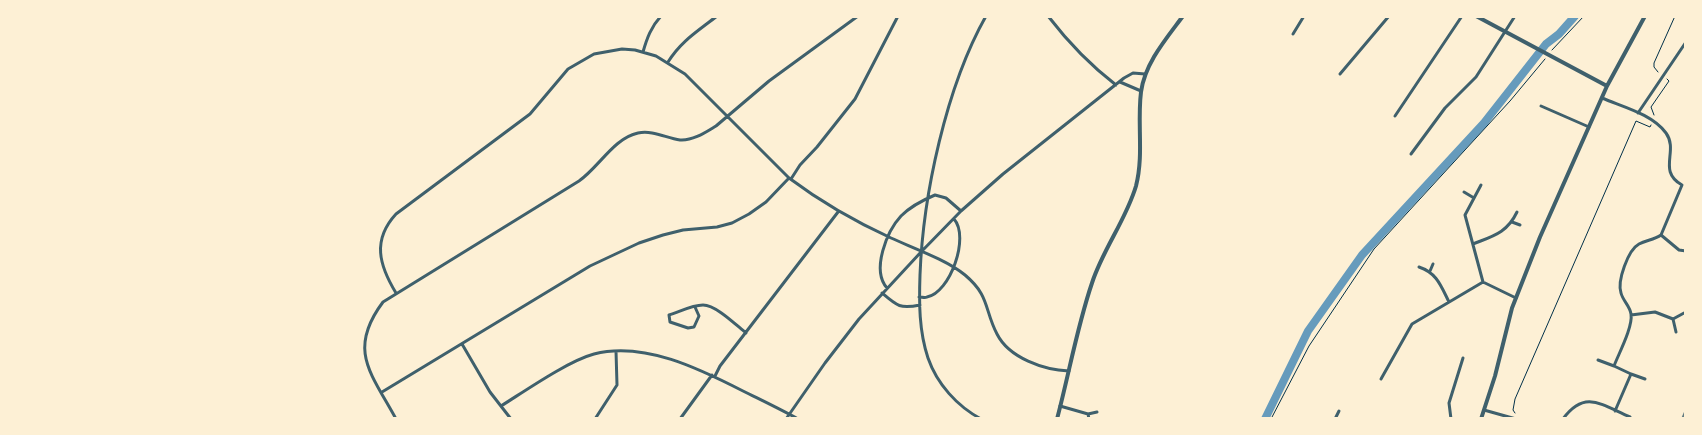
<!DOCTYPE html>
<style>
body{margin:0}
#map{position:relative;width:1702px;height:435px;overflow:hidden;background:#fdf0d5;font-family:Raleway,sans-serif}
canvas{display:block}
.frame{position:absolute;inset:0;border:18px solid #fdf0d5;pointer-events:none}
</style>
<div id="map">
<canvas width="1702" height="435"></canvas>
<div class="frame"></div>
</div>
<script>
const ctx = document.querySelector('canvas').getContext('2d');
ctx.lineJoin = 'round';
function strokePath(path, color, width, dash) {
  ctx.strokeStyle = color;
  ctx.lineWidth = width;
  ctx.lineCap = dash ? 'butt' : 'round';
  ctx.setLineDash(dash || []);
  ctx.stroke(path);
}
strokePath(new Path2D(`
 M1265 419 1308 331 1362 255 1484 123 1546 44 1559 34 1575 16`), '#669bbc', 8);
strokePath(new Path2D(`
 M1552 50 1584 16
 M1658 72 1654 67V63L1675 16
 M1654 115 1651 107 1669 81 1667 79
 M1515 413 1513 410 1515 399 1636 121 1650 127 1651 125
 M1271 419 1309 346 1374 249 1510 101 1545 59`), '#003049', 1);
strokePath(new Path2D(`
 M1048 16C1068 42 1090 65 1116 85
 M1293 34 1304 16
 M643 52C647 38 651 27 661 16
 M668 62C681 41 698 31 717 16
 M1340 74 1389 16
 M1120 82 1141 91
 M1602 98C1623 107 1652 114 1666 133 1679 151 1657 171 1682 185L1661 235C1654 240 1646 240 1639 244 1628 250 1617 281 1621 293 1623 301 1630 306 1631 314 1633 327 1619 353 1614 366L1631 374 1615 411
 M1541 106 1589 127
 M1638 113 1686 42
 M1395 116 1462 16
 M1411 154 1445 108 1476 77 1515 16
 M791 179 800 165 817 147 855 99 898 16
 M1481 185 1465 215 1483 282
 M1464 192 1474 198
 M1512 222 1520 225
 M1661 235 1679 250 1686 251
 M1473 244C1493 236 1507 233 1517 212
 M1419 267C1437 273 1441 286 1449 302
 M1430 271 1433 264
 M887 288C871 270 887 231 901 216 910 207 923 200 935 195L946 198 961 211
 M396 293C379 265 372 240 396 214L530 114 568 69 594 54 622 49 635 50 656 56 685 74 789 178C821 202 854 221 891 238 913 248 947 260 965 275 990 296 984 309 997 334 1009 358 1044 370 1069 371
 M882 293C897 306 900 309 920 305
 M919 297C922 297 925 298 927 297 950 293 970 237 954 219
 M695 307 699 316 694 327 688 328 670 322 669 315C679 312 692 305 703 305 716 305 736 325 746 333
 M1631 315 1655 312 1673 319
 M1676 332 1673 319 1684 313
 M462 344 490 392 511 419
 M1598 360 1614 366
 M1631 374 1645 379
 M715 376 720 366 838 212
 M1381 379 1412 324 1483 282 1516 298
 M382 392 590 266 639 243 663 235 683 230 717 227 732 223 749 214 766 202 789 178
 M501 406C525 391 568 361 594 354 644 341 700 369 743 391 761 400 780 409 798 419
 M1060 406 1088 414
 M1484 410 1516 419
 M396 419C371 373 347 350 383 302L579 181C599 167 614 138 638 133 653 130 666 138 680 140 693 141 706 132 716 126L769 81 858 16
 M595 419 617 385 616 351
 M680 419 712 375
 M786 419 825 363 859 319 921 252 961 211 1003 174 1124 78 1133 73 1145 74
 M981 419C957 406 937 384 928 358 919 331 919 303 920 275 923 195 946 87 986 16
 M1089 419 1088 414 1097 412
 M1335 419 1339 411
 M1451 419 1449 403 1463 358
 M1563 419C1585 389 1602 405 1630 417`), '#3f606c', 3);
strokePath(new Path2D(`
 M1476 16 1607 86
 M1057 419C1069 374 1077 327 1092 283 1103 249 1126 220 1136 186 1144 155 1137 123 1141 92 1145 63 1166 39 1183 16
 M1481 419 1495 376 1512 308 1540 237 1607 86 1645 16`), '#3f606c', 4);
strokePath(new Path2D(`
 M1682 419 1686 410`), '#657d81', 2);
</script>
